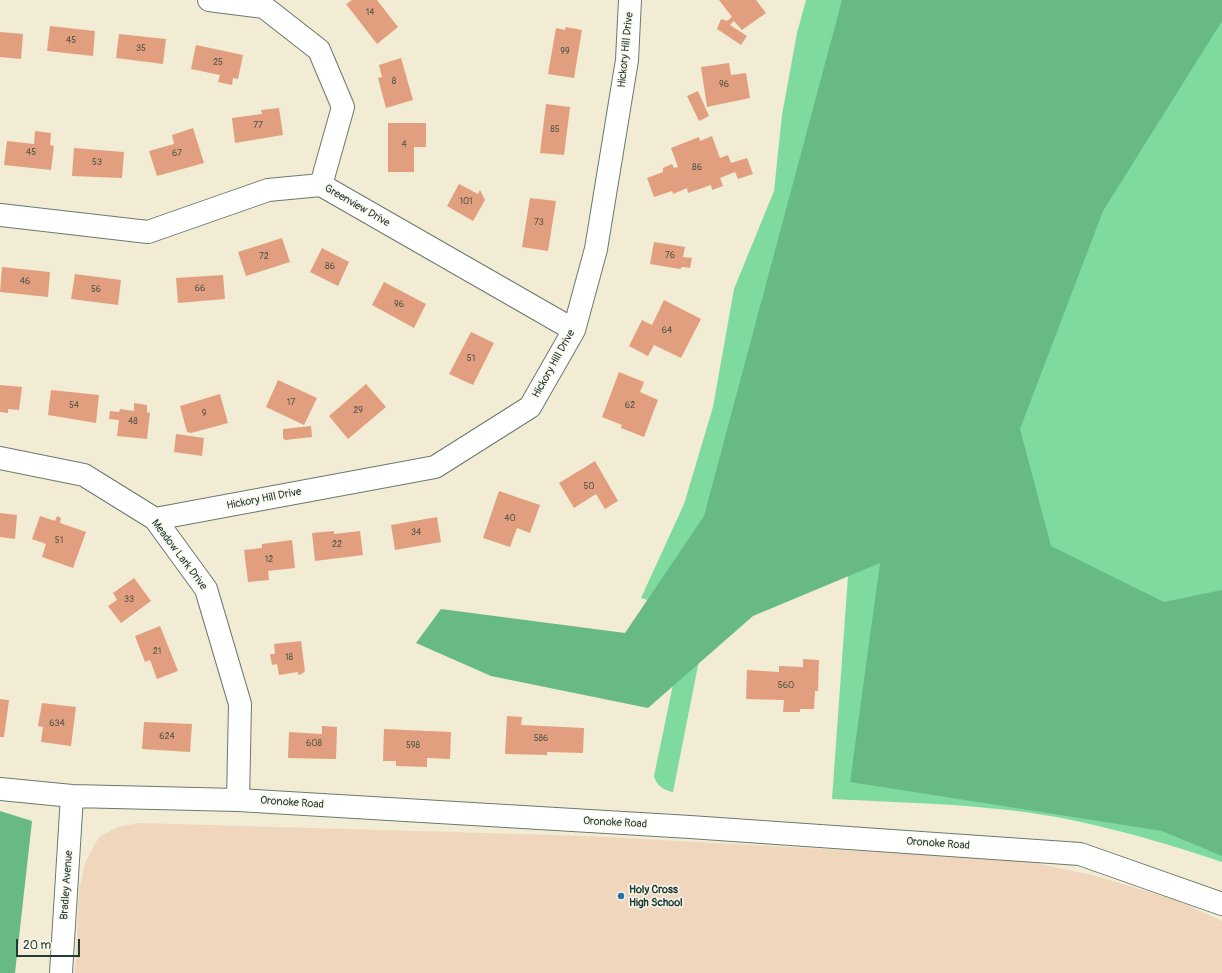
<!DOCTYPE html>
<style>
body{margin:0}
#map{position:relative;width:1222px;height:973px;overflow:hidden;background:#f2ecd4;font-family:Pangolin,sans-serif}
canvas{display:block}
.scale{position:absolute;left:16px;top:939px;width:64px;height:18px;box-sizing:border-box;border:2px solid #1f3d34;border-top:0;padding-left:5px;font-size:12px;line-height:14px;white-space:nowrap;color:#1f3d34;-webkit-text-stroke:3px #fbf7ec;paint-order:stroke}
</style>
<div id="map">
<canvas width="1222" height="973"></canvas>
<div class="scale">20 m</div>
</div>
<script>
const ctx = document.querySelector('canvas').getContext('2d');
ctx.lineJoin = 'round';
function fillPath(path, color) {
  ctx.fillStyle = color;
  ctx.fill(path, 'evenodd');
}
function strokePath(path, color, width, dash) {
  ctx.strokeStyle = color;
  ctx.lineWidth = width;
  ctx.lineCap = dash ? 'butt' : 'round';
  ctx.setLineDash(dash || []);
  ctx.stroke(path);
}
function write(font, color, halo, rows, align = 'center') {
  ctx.font = font + ' Pangolin,sans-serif';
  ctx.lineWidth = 3;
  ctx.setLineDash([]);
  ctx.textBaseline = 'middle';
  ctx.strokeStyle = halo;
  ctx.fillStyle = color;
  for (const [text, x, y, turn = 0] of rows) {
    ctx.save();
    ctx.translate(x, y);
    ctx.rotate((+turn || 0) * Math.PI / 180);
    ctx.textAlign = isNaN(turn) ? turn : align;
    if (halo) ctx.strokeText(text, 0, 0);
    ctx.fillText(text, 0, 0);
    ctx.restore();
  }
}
fillPath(new Path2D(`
 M139 823 589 836 1005 859 1040 864 1096 876 1176 900 1222 921V973H75L79 892 85 863 99 837 118 827Z`), '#efd6bc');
fillPath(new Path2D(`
 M806 0H1222V862C1150 838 1074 816 998 809 943 803 887 802 832 799L848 576 720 554 673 792C663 790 657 786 654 776L688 612 641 598 684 504 713 407 734 289 774 191 782 115 797 33Z`), '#7fdaa0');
fillPath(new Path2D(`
 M842 0H1222V21L1103 211 1020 429 1051 546 1164 602 1222 590V856L1162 831 850 782 880 563 753 616 648 708 491 676 416 643 441 609 625 633 704 516Z
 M0 811 32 821 15 973H0Z`), '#67ba86');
fillPath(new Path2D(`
 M352 0H377L398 27 377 44 346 4Z
 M719 0H756L766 13 742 30 734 21 730 25 747 36 741 45 717 29 721 19 727 21 732 17Z
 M50 26 95 31 93 56 47 51Z
 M566 27 582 30 574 78 548 74 556 28 565 30Z
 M0 32 23 34 21 59 0 57Z
 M119 34 166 39 163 64 116 58Z
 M196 45 243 55 238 79 233 78 232 85 218 82 220 75 191 69Z
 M401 58 413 100 386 108 378 78 382 77 379 65Z
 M729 63 731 75 746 73 750 98 707 107 701 67Z
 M698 91 709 116 699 121 687 96Z
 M546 104 570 107 564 155 540 153Z
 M279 108 283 135 235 143 232 118 262 114 261 110Z
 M388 123H426V147H414V172H388Z
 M193 128 204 163 157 176 149 151 174 144 172 135Z
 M35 131 51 133 50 145 54 146 51 170 4 165 7 141 34 144Z
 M712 136 720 158 728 155 731 163 747 158 753 174 738 179 735 172 720 178 723 186 712 190 711 185 688 193 687 188 673 194 672 191 654 197 647 178 663 172V168L672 164 674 168 678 167 671 148 699 137 700 141Z
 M74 148 124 152 122 178 72 176Z
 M459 184 478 194 480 190 485 200 473 221 447 206Z
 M530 198 556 201 548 251 522 247Z
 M282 238 290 262 246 276 238 252Z
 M654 242 685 247 683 257 692 258 690 268 682 267 680 269 650 264Z
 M322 248 349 262 338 286 310 272Z
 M2 267 50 272 48 297 0 292Z
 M75 274 121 280 118 305 71 299Z
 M223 275 225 299 178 303 176 278Z
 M384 282 426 304 414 328 372 305Z
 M664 300 701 319 681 358 654 345 648 356 629 346 642 320 652 325Z
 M471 332 494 343 473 385 449 374Z
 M619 372 644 382 640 392 658 400 644 437 621 428 622 425 602 417Z
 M278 380 317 398 304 425 266 407Z
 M366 384 386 407 348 439 329 416Z
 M0 385 22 387 19 410 8 409V413L0 412Z
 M51 390 99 395 96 423 48 415Z
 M220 394 228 423 191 433 187 432 180 406Z
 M134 403 147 405V412L150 413 147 439 117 436 119 420 109 419 110 411 119 412 120 409 134 411Z
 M311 426 312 437 285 440 283 438V429Z
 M176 434 204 438 202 456 174 452Z
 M595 461 618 501 605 509 596 494 574 508 559 483Z
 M499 491 540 505 530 533 517 528 510 547 483 538Z
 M0 513 17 515 15 539 0 537Z
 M40 516 55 521 57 516 61 518 60 523 86 532 73 568 42 557 46 544 32 539Z
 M437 517 441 542 395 550 391 525Z
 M334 531V534L360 531 363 555 315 561 312 533Z
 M292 540 295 568 268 571 269 580 248 582 244 550 262 548V544Z
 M134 578 151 601 121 623 108 606 117 600 113 593Z
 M160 626 178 671 157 679 150 660 145 662 135 636Z
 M301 641 305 671 302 674 298 675V672L279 675 277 664 272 665 270 654H275L274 644Z
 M803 659 819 660 818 691H815L814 709H800V712H783L784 700 746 699 747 670 779 672V666L803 667Z
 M0 699 9 700 4 737H0Z
 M42 703 76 707 71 746 41 742 43 727 38 726Z
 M507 716 522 717 521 725 584 728 583 753 547 752V755L505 754Z
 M144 722 192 724 190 752 142 749Z
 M322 726 337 727 336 759 288 758 289 732 322 734Z
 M384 729 451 732 450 759 427 758V767L396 766V761H383Z`), '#e19f80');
const street = new Path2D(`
 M209 0 264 7 319 50 343 107 321 185
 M0 215 148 232 268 190 321 185 574 330
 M0 458 84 475 155 519 206 589 240 704 238 800
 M155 519 435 467 530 407 574 330 596 249 627 60 630 0`);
const secondary = new Path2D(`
 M0 789 72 796 238 800 690 827 1080 854 1222 904
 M61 973 72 796`);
strokePath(street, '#697a6c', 24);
strokePath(secondary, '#697a6c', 24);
strokePath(street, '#fff', 22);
strokePath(secondary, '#fff', 22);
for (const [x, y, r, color] of [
 [621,896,4,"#1f6fb2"]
]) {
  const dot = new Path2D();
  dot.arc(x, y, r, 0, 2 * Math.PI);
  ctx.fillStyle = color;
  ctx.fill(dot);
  strokePath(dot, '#fbf7ec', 1.5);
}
write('9px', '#505647', null, [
 ["14",370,13],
 ["45",71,41],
 ["35",141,49],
 ["99",565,52],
 ["25",218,63],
 ["8",394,82],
 ["96",724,85],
 ["77",258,126],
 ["85",555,130],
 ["4",404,145],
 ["45",31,153],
 ["67",177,154],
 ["53",97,163],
 ["86",697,168],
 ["101",466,202],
 ["73",539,223],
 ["76",670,256],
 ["72",264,257],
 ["86",330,267],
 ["46",25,282],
 ["66",200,289],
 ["56",96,290],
 ["96",399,305],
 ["64",667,331],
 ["51",471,359],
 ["17",291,403],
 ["54",74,406],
 ["62",630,406],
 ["29",358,411],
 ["9",204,414],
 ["48",133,422],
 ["50",589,487],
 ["40",510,519],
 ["34",416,533],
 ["51",59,541],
 ["22",337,545],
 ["12",269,560],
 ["33",129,600],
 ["21",157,652],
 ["18",289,658],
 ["560",786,686],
 ["634",57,724],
 ["624",167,737],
 ["586",541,739],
 ["608",314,744],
 ["598",413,746]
]);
write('11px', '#1f3d34', '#fbf7ec', [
 ["Hickory Hill Drive",626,50,-84],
 ["Greenview Drive",357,206,30],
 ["Hickory Hill Drive",554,364,-61],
 ["Hickory Hill Drive",264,499,-11],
 ["Meadow Lark Drive",179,555,53],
 ["Oronoke Road",292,803,4],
 ["Oronoke Road",615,823,3],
 ["Oronoke Road",938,844,4],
 ["Bradley Avenue",67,885,-86]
]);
write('bold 11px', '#1f3d34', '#fbf7ec', [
 ["Holy Cross",629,890],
 ["High School",629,903]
], 'left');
</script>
